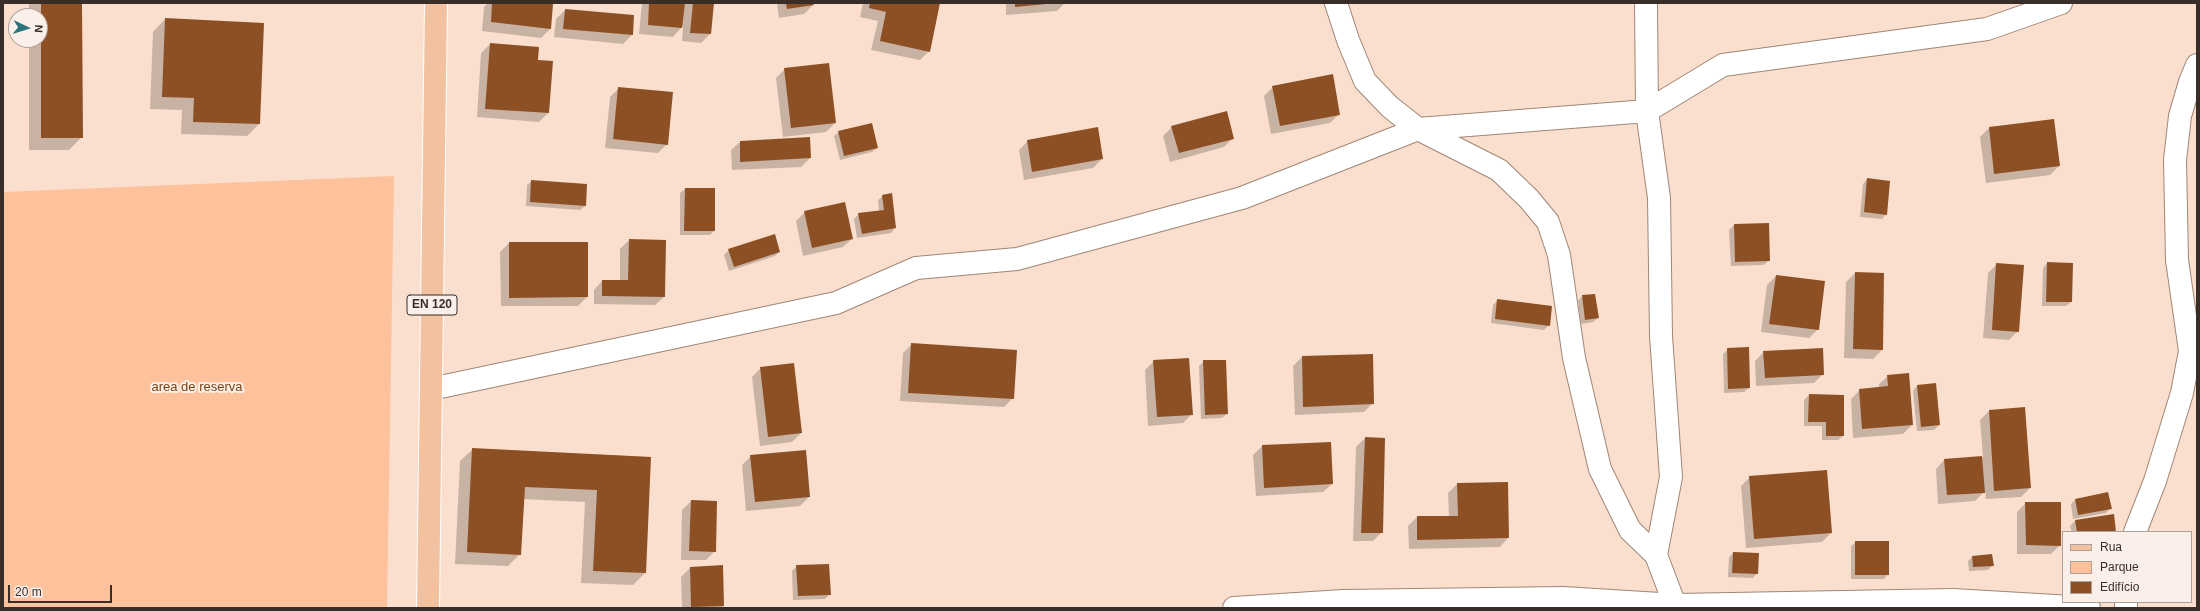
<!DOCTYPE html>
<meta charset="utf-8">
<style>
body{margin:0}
#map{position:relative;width:2200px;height:611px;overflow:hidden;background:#fbdfce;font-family:Arial,sans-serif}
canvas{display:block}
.frame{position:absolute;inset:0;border:4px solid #382d27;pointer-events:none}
.legend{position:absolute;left:2062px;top:531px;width:130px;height:72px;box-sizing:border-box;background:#fbf0e9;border:1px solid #ada29b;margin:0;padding:5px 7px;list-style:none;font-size:12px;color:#382d27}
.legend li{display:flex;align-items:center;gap:8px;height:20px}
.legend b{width:20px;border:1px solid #ada29b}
.north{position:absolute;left:8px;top:8px;width:40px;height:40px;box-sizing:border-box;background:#fbf0e9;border:1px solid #ada29b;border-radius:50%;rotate:94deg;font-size:11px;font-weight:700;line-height:16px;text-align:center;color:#382d27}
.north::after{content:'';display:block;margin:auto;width:14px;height:18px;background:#2b747b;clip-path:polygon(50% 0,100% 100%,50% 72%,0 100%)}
.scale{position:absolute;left:8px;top:585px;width:104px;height:18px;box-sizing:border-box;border:2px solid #382d27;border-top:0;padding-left:5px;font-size:12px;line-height:14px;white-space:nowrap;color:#382d27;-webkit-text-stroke:3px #fbf0e9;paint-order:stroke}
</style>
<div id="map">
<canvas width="2200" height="611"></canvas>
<div class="frame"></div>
<ul class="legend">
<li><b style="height:5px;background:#f2c1a0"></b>Rua</li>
<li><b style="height:11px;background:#fdc29c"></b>Parque</li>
<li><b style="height:11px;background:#8d5024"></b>Edifício</li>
</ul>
<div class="north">N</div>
<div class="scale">20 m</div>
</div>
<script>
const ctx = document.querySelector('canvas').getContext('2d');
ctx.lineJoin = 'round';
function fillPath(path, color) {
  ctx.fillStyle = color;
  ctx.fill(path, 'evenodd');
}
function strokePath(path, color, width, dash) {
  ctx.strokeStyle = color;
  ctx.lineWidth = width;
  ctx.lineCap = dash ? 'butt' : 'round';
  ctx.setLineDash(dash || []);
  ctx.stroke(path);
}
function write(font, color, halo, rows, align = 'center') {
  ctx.font = font + ' Arial,sans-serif';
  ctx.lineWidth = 4;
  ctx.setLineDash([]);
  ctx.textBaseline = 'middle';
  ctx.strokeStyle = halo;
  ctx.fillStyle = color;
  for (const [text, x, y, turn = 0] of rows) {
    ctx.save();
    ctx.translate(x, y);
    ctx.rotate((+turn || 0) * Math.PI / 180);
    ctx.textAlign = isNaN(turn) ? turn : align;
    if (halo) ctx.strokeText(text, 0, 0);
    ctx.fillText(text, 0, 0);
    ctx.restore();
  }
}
fillPath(new Path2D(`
 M394 176 387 608H3V192Z`), '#fdc29c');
fillPath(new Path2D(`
 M29 3H81L82 137 69 150H29V40H40V16H29Z
 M488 3 552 4 550 29 541 38 482 31 484 7Z
 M642 3H713L710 34 701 43 682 41 683 26 673 37 639 34Z
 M777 3H812L813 5 804 14 779 18Z
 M863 3H939L929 51 920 60 871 50 878 21 860 17Z
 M1006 3H1065L1057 11 1006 15Z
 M565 10 633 16 632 35 623 44 554 37 556 19Z
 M165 19 263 24 259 124 247 136 181 134 182 110 150 109 153 32Z
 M490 44 548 113 539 122 477 117 481 53Z
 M785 69 835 123 826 132 783 137 776 78Z
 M1273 87 1339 114 1330 123 1271 134 1264 96Z
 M619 88 667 144 658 153 605 148 610 97Z
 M2053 120 2059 166 2050 175 1986 183 1980 137 1989 128Z
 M1172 127 1233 138 1224 147 1170 162 1163 136Z
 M839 132 877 148 872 152 840 160 834 136Z
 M809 138 810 158 801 167 732 170 731 150 740 142Z
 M1028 141 1102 159 1093 168 1024 180 1019 150Z
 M1867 179 1886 214 1882 219 1860 217 1863 184Z
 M532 181 585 206 580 210 526 206 527 185Z
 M685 189H714V231L710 235H680V193Z
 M883 196 895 228 891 233 857 238 854 219 859 214 879 212 878 200Z
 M805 212 852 239 843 247 803 256 796 221Z
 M1768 224 1769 260 1764 265 1731 266 1729 230 1734 225Z
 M629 240 665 241 664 297 655 305 594 304V290L602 281H620V249Z
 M509 243H587V297L578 306H501L500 252Z
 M729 250 779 252 775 256 729 271 724 255Z
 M2047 263 2071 302 2066 306H2042L2043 268Z
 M1997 264 2018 331 2009 340 1983 338 1988 273Z
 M1855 273 1882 350 1873 359 1844 358 1846 282Z
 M1776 276 1824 282 1818 329 1809 338 1761 332 1767 285Z
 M1582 296 1598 318 1593 322 1581 324 1578 301Z
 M1498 300 1549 325 1544 330 1491 323 1493 305Z
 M912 344 1013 398 1004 407 900 401 903 353Z
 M1728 349 1749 388 1744 392 1724 393 1723 354Z
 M1764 352 1823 374 1814 383 1756 386 1755 361Z
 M1302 357 1373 403 1364 412 1295 415 1293 366Z
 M1154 361 1192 414 1183 423 1148 426 1145 370Z
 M1204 361 1227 414 1222 418 1201 419 1199 366Z
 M761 368 801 433 792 442 760 446 752 377Z
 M1888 376 1912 425 1903 434 1853 438 1851 399 1860 390 1879 388V384Z
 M1917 386 1939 425 1934 430 1917 431 1913 391Z
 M1809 395 1843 436 1838 440H1822V426H1804V400Z
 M1989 411 2030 488 2021 497 1986 499 1985 491 1975 501 1938 504 1936 469 1944 460 1983 457 1980 420Z
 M1365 438 1384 439 1382 532 1373 541H1353L1356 447Z
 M1262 446 1332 484 1323 492 1256 496 1253 455Z
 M473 449 650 457 645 573 633 585 581 583 585 502 523 499 520 554 508 566 455 564 460 461Z
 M751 456 809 497 800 506 746 511 742 465Z
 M1750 477 1831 533 1822 542 1746 548 1741 486Z
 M1457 484 1508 538 1500 547 1409 549 1408 526 1417 517H1449L1448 493Z
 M2075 500 2110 508 2106 513 2073 519 2071 504Z
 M691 501 715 551 706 560H681L682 510Z
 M2026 503 2060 545 2051 554H2017V512Z
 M2113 515 2115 532H2072L2070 526 2075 521Z
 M1856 542 1888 574 1884 579H1851V546Z
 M1733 553 1757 573 1753 578 1728 577 1729 557Z
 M1972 557 1992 566 1988 570 1969 571 1968 561Z
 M797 566 830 594 825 599 793 600 792 571Z
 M690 568 723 606 721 608H682L681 577Z`), '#0003');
fillPath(new Path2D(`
 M41 3H82L83 138H41Z
 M492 3 553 4 551 29 491 22Z
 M649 3H685L682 28 648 25Z
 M693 3H714L711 34 690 33Z
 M786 3H813L814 5 787 9Z
 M870 3H940L930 52 880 41 886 12 869 8Z
 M1015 3H1046V4L1015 7Z
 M565 9 634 15 633 35 563 29Z
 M165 18 264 23 260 124 193 122 194 98 162 97Z
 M490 43 539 47 538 60 553 61 549 113 485 109Z
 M829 63 836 123 791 128 784 68Z
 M1333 74 1340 115 1280 126 1272 86Z
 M618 87 673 92 668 145 613 139Z
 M1227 111 1234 139 1179 153 1171 126Z
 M2054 119 2060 166 1994 174 1989 127Z
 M872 123 878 148 844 156 838 131Z
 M1098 127 1103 159 1032 172 1027 140Z
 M810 137 811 158 740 162V141Z
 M1867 178 1890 181 1887 215 1864 212Z
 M531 180 587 184 586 206 530 202Z
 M685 188H715V231H684Z
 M892 193 896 228 862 234 858 213 884 210 882 195Z
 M845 202 853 239 812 248 804 211Z
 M1769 223 1770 261 1735 262 1734 224Z
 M775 234 780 252 734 267 728 249Z
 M629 239 666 240 665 297 602 296V280H628Z
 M509 242H588V297L509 298Z
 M2047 262 2073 263 2072 302H2046Z
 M1996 263 2024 265 2019 332 1992 330Z
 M1855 272 1884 273 1883 350 1853 349Z
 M1776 275 1825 281 1819 330 1769 324Z
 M1595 294 1599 318 1585 320 1582 295Z
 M1497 299 1552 306 1550 326 1495 319Z
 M911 343 1017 350 1014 399 908 393Z
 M1749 347 1750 388 1728 389 1727 348Z
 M1823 348 1824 375 1765 378 1763 351Z
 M1373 354 1374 404 1303 407 1302 356Z
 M1189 358 1193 415 1157 417 1153 360Z
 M1203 360H1226L1228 414 1205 415Z
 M794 363 802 433 768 437 760 367Z
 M1909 373 1913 425 1862 429 1859 389 1888 386 1887 375Z
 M1936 383 1940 425 1921 427 1917 385Z
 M1809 394 1844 395V436H1826V422H1808Z
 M2025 407 2031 488 1994 491 1989 410Z
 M1365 437 1385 438 1383 533H1361Z
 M1331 442 1333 484 1264 488 1262 445Z
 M472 448 651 457 646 573 593 571 597 490 525 487 521 555 467 552Z
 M806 450 810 497 755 502 750 455Z
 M1982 456 1985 493 1947 495 1944 459Z
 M1827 470 1832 533 1754 539 1749 476Z
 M1508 482 1509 538 1417 540V516H1458L1457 483Z
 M2108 492 2112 509 2078 515 2075 499Z
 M691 500 717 501 716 552 689 551Z
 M2025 502H2061V546L2026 545Z
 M2114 514 2116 532H2077L2075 520Z
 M1855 541H1889V575H1855Z
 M1733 552 1759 553 1758 574 1732 573Z
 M1992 554 1994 566 1973 567 1972 556Z
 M829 564 831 595 798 596 796 565Z
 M723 565 724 606 691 607 690 567Z`), '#8d5024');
const street = new Path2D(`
 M1336 3 1348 40 1365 81 1390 107 1418 129 1499 170 1529 199 1548 222 1559 255 1574 358 1600 469 1630 530 1656 555
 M1646 3 1647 111 1659 198 1661 336 1671 477 1656 555 1676 608
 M431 389 836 303 916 268 1017 259 1242 198 1418 129 1647 111 1723 65 1987 29 2061 3
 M2135 532 2155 481 2182 393 2190 351 2177 260 2175 160 2180 116 2190 82 2197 65
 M1234 608 1343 601 1563 598 1676 605 1953 600 2089 608
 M2126 608V602`);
const primary = new Path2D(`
 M428 608 436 3`);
strokePath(street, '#9f8676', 24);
strokePath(primary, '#fff', 24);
strokePath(street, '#fff', 22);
strokePath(primary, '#f2c1a0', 22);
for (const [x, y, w] of [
 [432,305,50]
]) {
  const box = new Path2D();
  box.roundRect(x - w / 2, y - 10, w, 20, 3);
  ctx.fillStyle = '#fbf0e9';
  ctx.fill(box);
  strokePath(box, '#382d27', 1);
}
write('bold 12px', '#382d27', null, [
 ["EN 120",432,305]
]);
write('13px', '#804210', '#fbf0e9', [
 ["area de reserva",197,387]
]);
</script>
